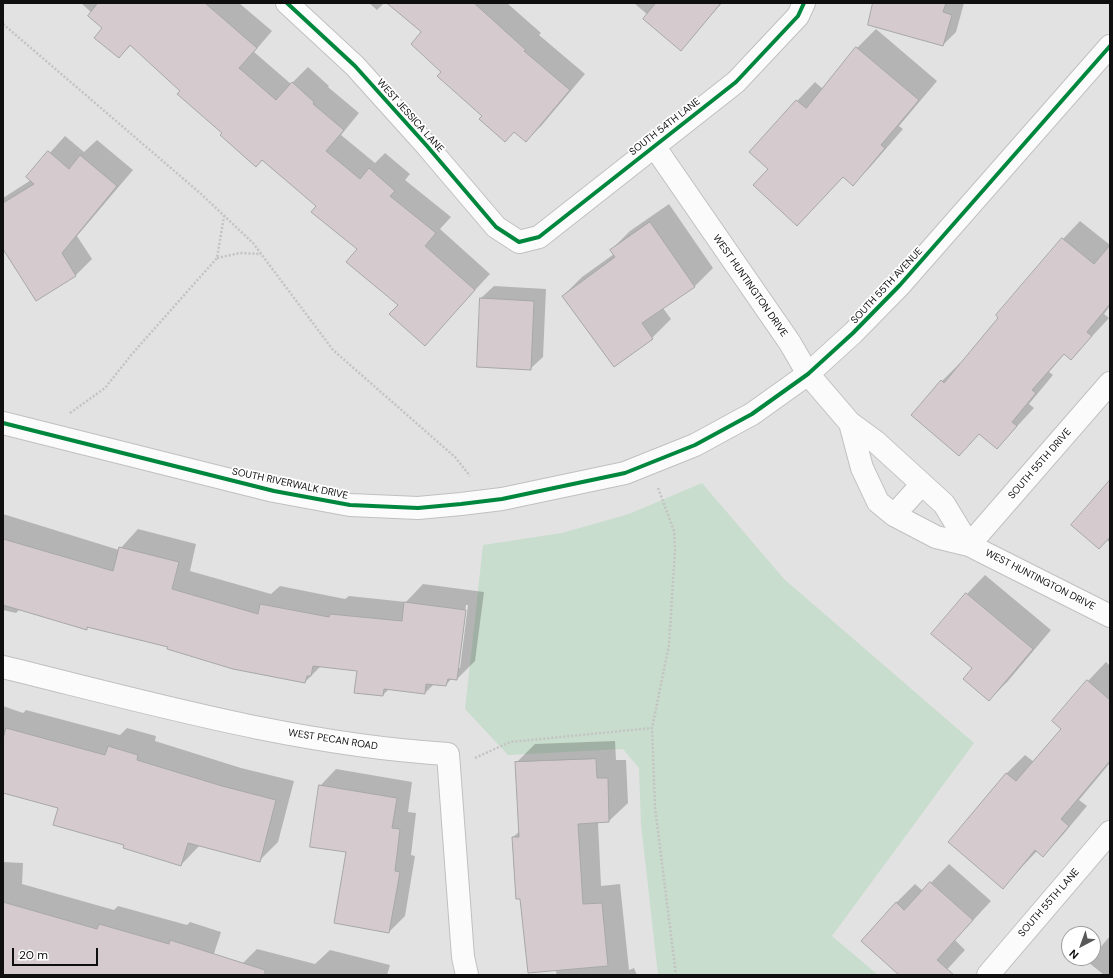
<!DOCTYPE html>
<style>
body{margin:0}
#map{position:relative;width:1113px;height:978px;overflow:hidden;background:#e2e2e2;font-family:"DM Sans",sans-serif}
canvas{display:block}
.frame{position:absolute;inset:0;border:4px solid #0f0f0f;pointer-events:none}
.north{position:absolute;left:1061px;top:926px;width:40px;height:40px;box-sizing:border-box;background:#fff;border:1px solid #9f9f9f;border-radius:50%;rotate:221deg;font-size:11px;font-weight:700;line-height:16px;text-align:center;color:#0f0f0f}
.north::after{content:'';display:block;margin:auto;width:14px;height:18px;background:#595959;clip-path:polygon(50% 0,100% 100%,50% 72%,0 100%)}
.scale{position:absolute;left:12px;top:948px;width:86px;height:18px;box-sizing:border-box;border:2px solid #0f0f0f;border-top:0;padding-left:5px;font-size:12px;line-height:14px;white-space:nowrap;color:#0f0f0f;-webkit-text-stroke:3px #fff;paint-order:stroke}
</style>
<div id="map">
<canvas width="1113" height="978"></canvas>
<div class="frame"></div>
<div class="north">N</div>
<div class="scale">20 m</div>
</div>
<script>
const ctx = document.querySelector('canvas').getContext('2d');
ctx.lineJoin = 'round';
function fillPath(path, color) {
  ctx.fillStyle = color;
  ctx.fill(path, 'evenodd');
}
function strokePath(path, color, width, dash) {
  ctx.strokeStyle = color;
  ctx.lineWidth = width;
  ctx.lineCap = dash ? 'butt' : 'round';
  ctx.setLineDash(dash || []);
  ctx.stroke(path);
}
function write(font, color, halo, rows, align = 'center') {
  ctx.font = font + ' "DM Sans",sans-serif';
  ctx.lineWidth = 3.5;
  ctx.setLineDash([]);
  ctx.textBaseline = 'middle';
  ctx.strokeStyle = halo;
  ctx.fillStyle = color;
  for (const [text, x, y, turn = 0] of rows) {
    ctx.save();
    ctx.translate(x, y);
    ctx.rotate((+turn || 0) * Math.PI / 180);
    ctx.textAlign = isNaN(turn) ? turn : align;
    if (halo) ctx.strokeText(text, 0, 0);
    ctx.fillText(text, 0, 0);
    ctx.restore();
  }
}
fillPath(new Path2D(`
 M702 483 784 579 974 743 832 936 878 975H658L641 824 639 768 623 749 508 755 465 709 483 545 562 533 629 514Z`), '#c8ddcd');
fillPath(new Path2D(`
 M81 3H239L272 31 254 52 291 84 308 67 329 86 328 87 359 113 341 135 375 163 385 153 410 174 405 180 451 217 440 229 490 274 425 344 399 305 358 249 318 206 262 159 224 133 181 90 131 45 119 57 104 28 92 13Z
 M369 3H384L377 10Z
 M389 3H507L541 33 539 35 585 74 542 125 526 141 443 72 423 32Z
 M634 3H722L681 49 648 15Z
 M874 3H964L956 32 943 45Z
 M876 29 937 81 899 126 903 129 871 166 853 185 843 177 797 225 769 169 750 151 815 82 823 89 857 48Z
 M65 136 84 152 97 140 133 170 77 236 92 259 76 275 36 300 3 247V198L31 180 28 177Z
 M669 204 713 268 694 287 663 308 671 319 652 338 563 296 582 277 614 254 611 250 630 231Z
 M1080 221 1110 245V306L1104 314 1109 318 1071 359 1065 353 1049 372 1053 375 1029 404 1034 408 997 448 980 433 913 415 942 381 960 363 961 364 1000 318 997 315 1063 239Z
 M494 286 546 289 543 357 530 369 481 298Z
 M1110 482V543L1107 540Z
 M3 514 119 550 138 529 196 544 190 571 271 594 280 586 345 599 349 596 406 602 423 584 484 592 475 661 457 679 452 678 446 685 434 684 425 693 389 689 383 695 358 670 321 666 305 682 89 626 86 628 20 609 16 613 3 610ZM466 605H468L460 668H458Z
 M985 575 1051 630 1008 681 989 700 974 668 967 594Z
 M1106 662 1110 666V763L1079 800 1087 806 1061 837 1043 856 1037 851 1003 887 949 842 1007 773 1025 755 1034 762 1062 729 1088 681Z
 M3 706 23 713 26 710 120 735 127 728 156 736 155 741 241 768 294 781 278 842 259 861 200 845 181 865 125 845 59 807 3 792Z
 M615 741 616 760H626L628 803 609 821 598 822 601 886 620 884 629 970 634 968 637 975H557L513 837 520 831 516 763 535 744Z
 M336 769 412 782 408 812 416 813 411 855 415 856 405 916 389 932 347 851 320 786Z
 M3 862 23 863 22 884 114 910 118 906 187 925 190 922 221 932 207 975 3 974Z
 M949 864 991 901 955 940 965 950 942 975H900L896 903 915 884 923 891Z
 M1110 936V975H1104L1088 962Z
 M257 949 315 964 330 950 390 965 387 975H236L238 968Z`), '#0003');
const building = new Path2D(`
 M98 3H205L257 48 239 68 276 100 292 82 314 102 313 104 344 130 326 151 360 179 369 168 395 191 390 196 436 233 425 246 475 290 425 346 389 314 398 305 346 262 357 249 311 212 316 206 262 160 256 167 220 135 222 133 177 94 180 91 130 45 119 58 94 38 102 28 88 16Z
 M387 3H474L526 50 524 51 570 90 526 142 514 132 505 142 479 119 482 116 437 76 441 72 411 44 421 32Z
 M656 3H721L681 51 643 19Z
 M873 3H946L943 12 952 15 943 46 868 25Z
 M856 47 919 100 881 145 885 148 853 186 843 177 797 226 753 185 768 169 749 152 796 100 806 108Z
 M48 151 69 169 80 155 117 186 62 253 76 276 36 301 3 249V203L34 184 26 177Z
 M650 222 695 287 642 323 653 339 614 367 562 296 615 257 610 250Z
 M1062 238 1094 264 1110 245V304L1087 332 1092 336 1071 360 1064 354 1032 390 1036 393 1012 422 1017 426 997 449 979 434 959 456 911 415 941 380 944 383 998 318 996 315Z
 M480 298 534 301 531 370 477 367Z
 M1110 480V537L1099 549 1071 525Z
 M3 539 113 571 119 547 179 562 172 589 258 614 260 604 329 617 330 614 402 621 404 602 466 610 457 680 448 679 446 686 426 684 425 694 384 689 383 696 354 693 357 671 313 666 311 676H307L305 683 233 669 167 649 168 647 87 627V630L3 605Z
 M966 593 1033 649 989 701 963 679 972 668 931 634Z
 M1087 680 1110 700V761L1061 819 1069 826 1043 857 1035 850 1003 889 948 842 1006 773 1016 781 1061 729 1052 721Z
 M6 728 105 755 108 746 138 755 137 760 222 786 276 800 260 862 188 843 181 866 123 848 124 845 53 825 58 808 3 793V740Z
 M596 759 597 778H608L609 822 578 824 583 904 602 903 608 966 528 973 520 899H516L512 837H519L515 762Z
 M319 785 397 798 392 828 400 829 395 871 400 872 389 933 334 923 346 852 310 847Z
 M930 882 973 920 937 960 954 975H899L861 941 896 902 904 910Z
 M3 902 97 929 99 924 169 944 170 940 265 970V975H3Z`);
fillPath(building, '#d5cace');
strokePath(building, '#a7a7a7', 1);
const street = new Path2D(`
 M287 3 355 66 427 146 496 227 519 242 539 237 736 82 798 16 804 3
 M654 146 790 343 808 374 850 423 876 442 944 504 969 545
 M850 423 862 468 878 502 894 515 936 537 969 545 1110 616
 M894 515 922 484
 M969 545 1110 383
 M3 667C150 703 297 745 448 754L463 957 467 975
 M988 975 1110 832`);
const secondary = new Path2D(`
 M3 423 274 491 350 505 418 508 461 504 502 499 625 473 695 445 752 414 808 374 853 333 900 285 1110 46`);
strokePath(street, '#c0c0c1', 24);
strokePath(secondary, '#c0c0c1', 24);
strokePath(new Path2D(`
 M3 24 200 193 253 243 333 350 455 457 470 476
 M217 258 240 253 261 254
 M70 413 105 388 132 354 217 258 224 216
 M658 488 674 531 675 550 669 645 652 728 655 807 676 975
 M475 758 510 742 652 728`), '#c3c3c3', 2.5, [2, 2]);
strokePath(street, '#fbfbfb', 22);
strokePath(secondary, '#fbfbfb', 22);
strokePath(new Path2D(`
 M287 3 355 66 427 146 496 227 519 242 539 237 736 82 798 16 804 3
 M3 423 274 491 350 505 418 508 461 504 502 499 625 473 695 445 752 414 808 374 853 333 900 285 1110 46`), '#00873e', 4);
write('10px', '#0f0f0f', '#fff', [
 ["WEST JESSICA LANE",410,116,48],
 ["SOUTH 54TH LANE",665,127,-38],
 ["WEST HUNTINGTON DRIVE",750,286,55],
 ["SOUTH 55TH AVENUE",887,286,-47],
 ["SOUTH 55TH DRIVE",1040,464,-49],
 ["SOUTH RIVERWALK DRIVE",290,484,12],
 ["WEST HUNTINGTON DRIVE",1040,580,27],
 ["WEST PECAN ROAD",333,740,9],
 ["SOUTH 55TH LANE",1049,903,-49]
]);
</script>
